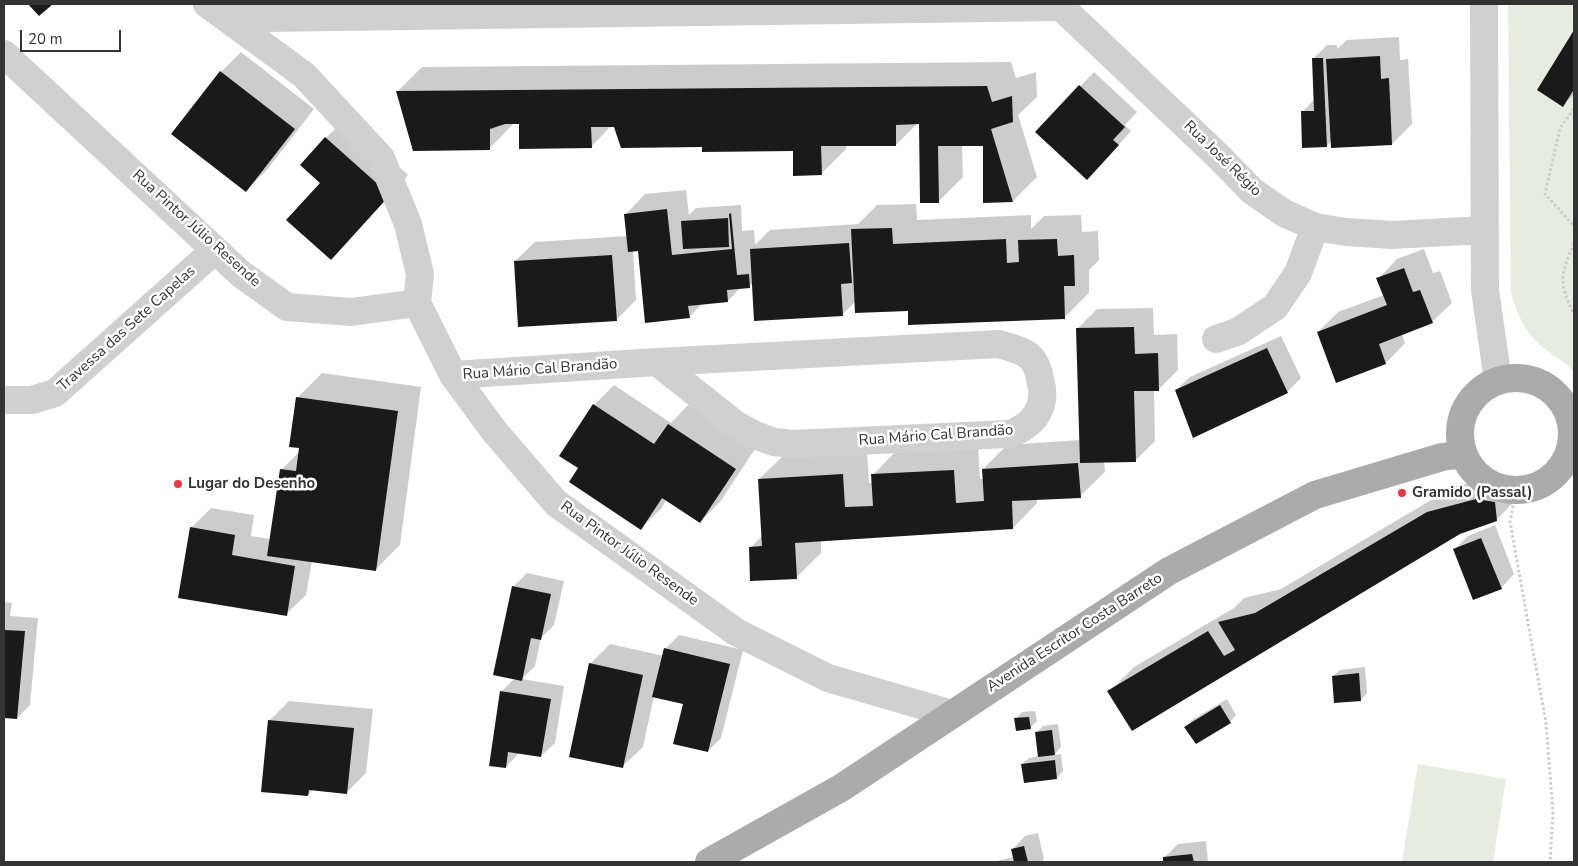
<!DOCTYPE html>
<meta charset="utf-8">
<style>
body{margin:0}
#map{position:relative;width:1578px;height:866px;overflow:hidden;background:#fff;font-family:"Nunito Sans",sans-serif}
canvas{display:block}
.frame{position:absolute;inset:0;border:5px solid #333;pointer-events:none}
.scale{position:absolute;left:20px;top:30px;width:101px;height:22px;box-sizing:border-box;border:2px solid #333;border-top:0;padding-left:6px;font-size:15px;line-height:18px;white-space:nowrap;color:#333;-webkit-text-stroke:4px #fff;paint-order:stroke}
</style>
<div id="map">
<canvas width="1578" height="866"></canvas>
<div class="frame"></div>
<div class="scale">20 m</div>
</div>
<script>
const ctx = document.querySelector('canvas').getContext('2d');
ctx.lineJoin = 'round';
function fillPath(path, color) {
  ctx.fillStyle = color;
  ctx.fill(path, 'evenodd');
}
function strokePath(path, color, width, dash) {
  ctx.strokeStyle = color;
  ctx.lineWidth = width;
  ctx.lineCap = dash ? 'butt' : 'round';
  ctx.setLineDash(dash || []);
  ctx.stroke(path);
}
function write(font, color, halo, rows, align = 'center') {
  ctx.font = font + ' "Nunito Sans",sans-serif';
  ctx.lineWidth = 5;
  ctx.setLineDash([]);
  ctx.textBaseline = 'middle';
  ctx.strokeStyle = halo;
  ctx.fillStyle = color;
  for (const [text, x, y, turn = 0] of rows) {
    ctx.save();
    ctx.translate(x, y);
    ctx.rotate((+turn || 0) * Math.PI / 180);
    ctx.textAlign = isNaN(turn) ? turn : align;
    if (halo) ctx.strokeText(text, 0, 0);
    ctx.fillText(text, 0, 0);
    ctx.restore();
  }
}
fillPath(new Path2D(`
 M1508 4H1574V372C1562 359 1552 355 1540 345 1525 332 1516 312 1511 293Z
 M1418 764 1506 779 1493 862H1402Z`), '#e6ecdf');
fillPath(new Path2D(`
 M1574 32V94L1563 105 1539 90Z
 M1399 37 1400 60 1408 59 1412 124 1392 144 1331 141 1327 146 1302 112 1315 99 1313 59 1327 45H1337V49L1347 40Z
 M241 52 314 109 266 171 246 190 173 133 221 72Z
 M1011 62 1016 78 1036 72 1037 97 1018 115 1037 177 1013 201 984 145H962L963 177 938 202 920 123H918L896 145H846V149L821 174 794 150 703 146 615 125H612L591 147 520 123H514L489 149 397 92 422 67Z
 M1094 72 1137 112 1125 125 1131 131 1101 165 1037 132Z
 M345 119 408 175 331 259 321 183 326 138Z
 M686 190 689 215 696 208 741 205 742 231 754 230 755 245 770 230 858 224 877 205 916 204 917 220 1031 215V229L1044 216 1081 215 1082 232 1098 231 1099 260 1089 270V293L1065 317 909 309 856 301 842 315 753 283 750 286 741 287 728 301 703 303 689 317 639 250 633 251 636 300 616 320 515 261 535 242 628 236 626 214 645 194Z
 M1424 249 1433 273 1440 271 1452 303 1432 322 1402 334 1405 343 1386 363 1337 381 1318 332 1338 312 1384 295 1378 279 1397 259Z
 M1153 308 1154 335 1177 334 1178 370 1158 390H1154L1155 441 1135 461H1104L1105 472 1080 496 1037 499V503L1013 528 821 540V553L797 577 750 548 763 535 759 479 784 455 867 450 869 483H873V475L897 450 978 446 980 479H983V469L1007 445 1080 440 1077 329 1097 309Z
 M1281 336 1301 378 1287 392 1176 390 1190 377Z
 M322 373 421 387 400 545 375 570 312 561 306 595 286 614 191 528 211 508 254 515 251 536 271 539 281 470 300 451 297 398Z
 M614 385 671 423 688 405 755 449 720 502 700 522 666 500 661 509 641 528 580 468 561 456 594 405Z
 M1501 475 1519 478 1521 495 1496 520 1459 532 1132 730 1109 692 1134 667 1234 608 1244 598 1281 589 1453 487Z
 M1495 525 1514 574 1501 588 1455 549 1468 536Z
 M527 573 564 581 554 625 541 638 535 666 522 679 564 686 555 743 541 756 519 753 506 767 501 692 515 678 513 587Z
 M4 602 12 603 10 616 38 618 30 705 17 718 4 717Z
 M679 635 743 650 721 738 708 751 685 703 654 696 643 747 623 766 590 664 610 644 664 656 665 649Z
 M1365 667 1367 693 1361 700 1333 676 1340 670Z
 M1227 699 1236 715 1230 722 1186 727 1192 720Z
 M289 701 373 709 366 773 347 792 313 789 308 795 262 791 270 720Z
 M1035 711 1037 721 1030 728 1015 719 1022 712Z
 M1058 724 1061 747 1054 755 1061 754 1063 771 1057 778 1022 764 1029 758 1039 756 1036 733 1043 726Z
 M1038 833 1044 859 1041 862H992L1014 857 1012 850 1025 836Z
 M1206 841 1208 862H1165L1164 858 1178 844Z`), '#0003');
fillPath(new Path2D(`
 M28 4H53L39 16Z
 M1574 30V89L1563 107 1537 90Z
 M1380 56 1381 79 1389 78 1392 145 1331 148 1326 59Z
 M1312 58H1323L1327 147 1302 148 1301 111H1314Z
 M220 71 295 129 246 192 171 134Z
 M1079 85 1125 127 1113 140 1119 145 1087 180 1035 132Z
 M987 86 992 102 1012 96 1013 122 991 129 1013 202 983 203V146H938L939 203H920L919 124 896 125V146H821L822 175 793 176V151L702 152V147L621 148 614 127H591L592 148 519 149V124H505L490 129V150L413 151 396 91Z
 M325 137 390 195 331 260 286 220 320 183 300 165Z
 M667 209 672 255 732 249 729 214 731 213 737 275 749 274 750 288 727 290 728 302 688 306 690 318 645 323 638 251 628 252 624 214Z
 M728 218 729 247 683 249 681 221Z
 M892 228 893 244 1006 239 1007 263 1019 262 1018 240 1057 239 1058 256 1074 255 1075 286H1064L1065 319 908 325V311L855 313 851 229Z
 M849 243 852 283 841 284 843 316 754 321 750 249Z
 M612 255 617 321 518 327 514 261Z
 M1404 268 1413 292 1420 290 1433 323 1379 344 1386 364 1336 383 1317 332 1387 305 1376 278Z
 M1134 327 1135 354 1158 353 1159 391H1134L1136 462 1080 463 1076 328Z
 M1267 348 1288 393 1193 438 1175 390Z
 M296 397 398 411 376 571 267 556 280 469 296 471 299 448 289 447Z
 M593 404 654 444 668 424 736 469 700 523 662 498 641 530 569 482 578 468 559 456Z
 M1078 463 1081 498 1012 501 1013 529 795 543 797 579 750 581 749 547 762 546 758 479 843 474 845 507 873 506 871 474 954 470 956 503 984 501 982 469Z
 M1476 499 1495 502 1497 521 1460 534 1132 731 1107 691 1208 631 1224 656 1235 650 1218 622 1255 613 1427 512Z
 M190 527 235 535 232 555 295 566 287 616 178 598Z
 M1481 538 1502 589 1473 600 1453 549Z
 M512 586 551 594 541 640 531 638 522 681 493 675Z
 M4 630 25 631 17 719 4 718Z
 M664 648 730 664 708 752 673 744 683 704 652 697Z
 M589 663 643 675 623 768 569 757Z
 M1359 673 1361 701 1334 703 1332 676Z
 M500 691 551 699 541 757 508 752 506 768 489 766Z
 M1220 705 1231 723 1196 744 1184 727Z
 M1029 717 1031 729 1016 731 1014 718Z
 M268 720 354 728 347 794 309 790 308 796 261 792Z
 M1052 730 1055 755 1038 757 1035 732Z
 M1055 760 1057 779 1024 783 1021 764Z
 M1024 846 1028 862H1014L1011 849Z
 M1192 854 1194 862H1163V857Z`), '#1a1a1a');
strokePath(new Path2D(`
 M1574 109 1560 128 1545 194 1574 226
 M1574 243C1561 274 1558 283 1574 314
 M1516 491 1510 522 1546 723 1553 812 1550 862`), '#cdcdcd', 3, [2.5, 2.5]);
strokePath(new Path2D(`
 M207 4 304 75 381 158 408 224 420 274 417 303
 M243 4 265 18 1062 7
 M1058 4 1217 155 1252 191 1284 213 1315 227 1346 232 1392 235 1484 230
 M1484 4 1485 290 1498 381
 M4 54 241 274 287 307 351 312 417 303 453 375 495 432 556 503 736 632 828 678 952 714
 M1216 339 1237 332 1275 307 1298 273 1315 227
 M453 375 657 362 735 424 755 435 774 442 792 444 1009 434C1035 425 1048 406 1040 379 1039 373 1036 363 1031 358 1024 350 1008 347 999 344L657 362
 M4 400H32L55 393 215 250`), '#d0d0d0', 28);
strokePath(new Path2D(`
 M1460 434a56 56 0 1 1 112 0a56 56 0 1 1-112 0Z
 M709 862 841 788 1169 571 1315 495 1442 457 1463 454`), '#ababab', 28);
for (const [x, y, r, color] of [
 [178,484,5,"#e63946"],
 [1402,493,5,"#e63946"]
]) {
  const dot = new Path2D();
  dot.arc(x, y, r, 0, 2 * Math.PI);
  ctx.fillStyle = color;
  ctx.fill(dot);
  strokePath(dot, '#fff', 2);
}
write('15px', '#333', '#fff', [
 ["Rua José Régio",1222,159,44],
 ["Rua Pintor Júlio Resende",196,229,42],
 ["Travessa das Sete Capelas",127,329,-42],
 ["Rua Mário Cal Brandão",540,370,-4],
 ["Rua Mário Cal Brandão",936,436,-4],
 ["Rua Pintor Júlio Resende",629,554,36],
 ["Avenida Escritor Costa Barreto",1075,633,-33]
]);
write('bold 15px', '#333', '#fff', [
 ["Lugar do Desenho",188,484],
 ["Gramido (Passal)",1412,493]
], 'left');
</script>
